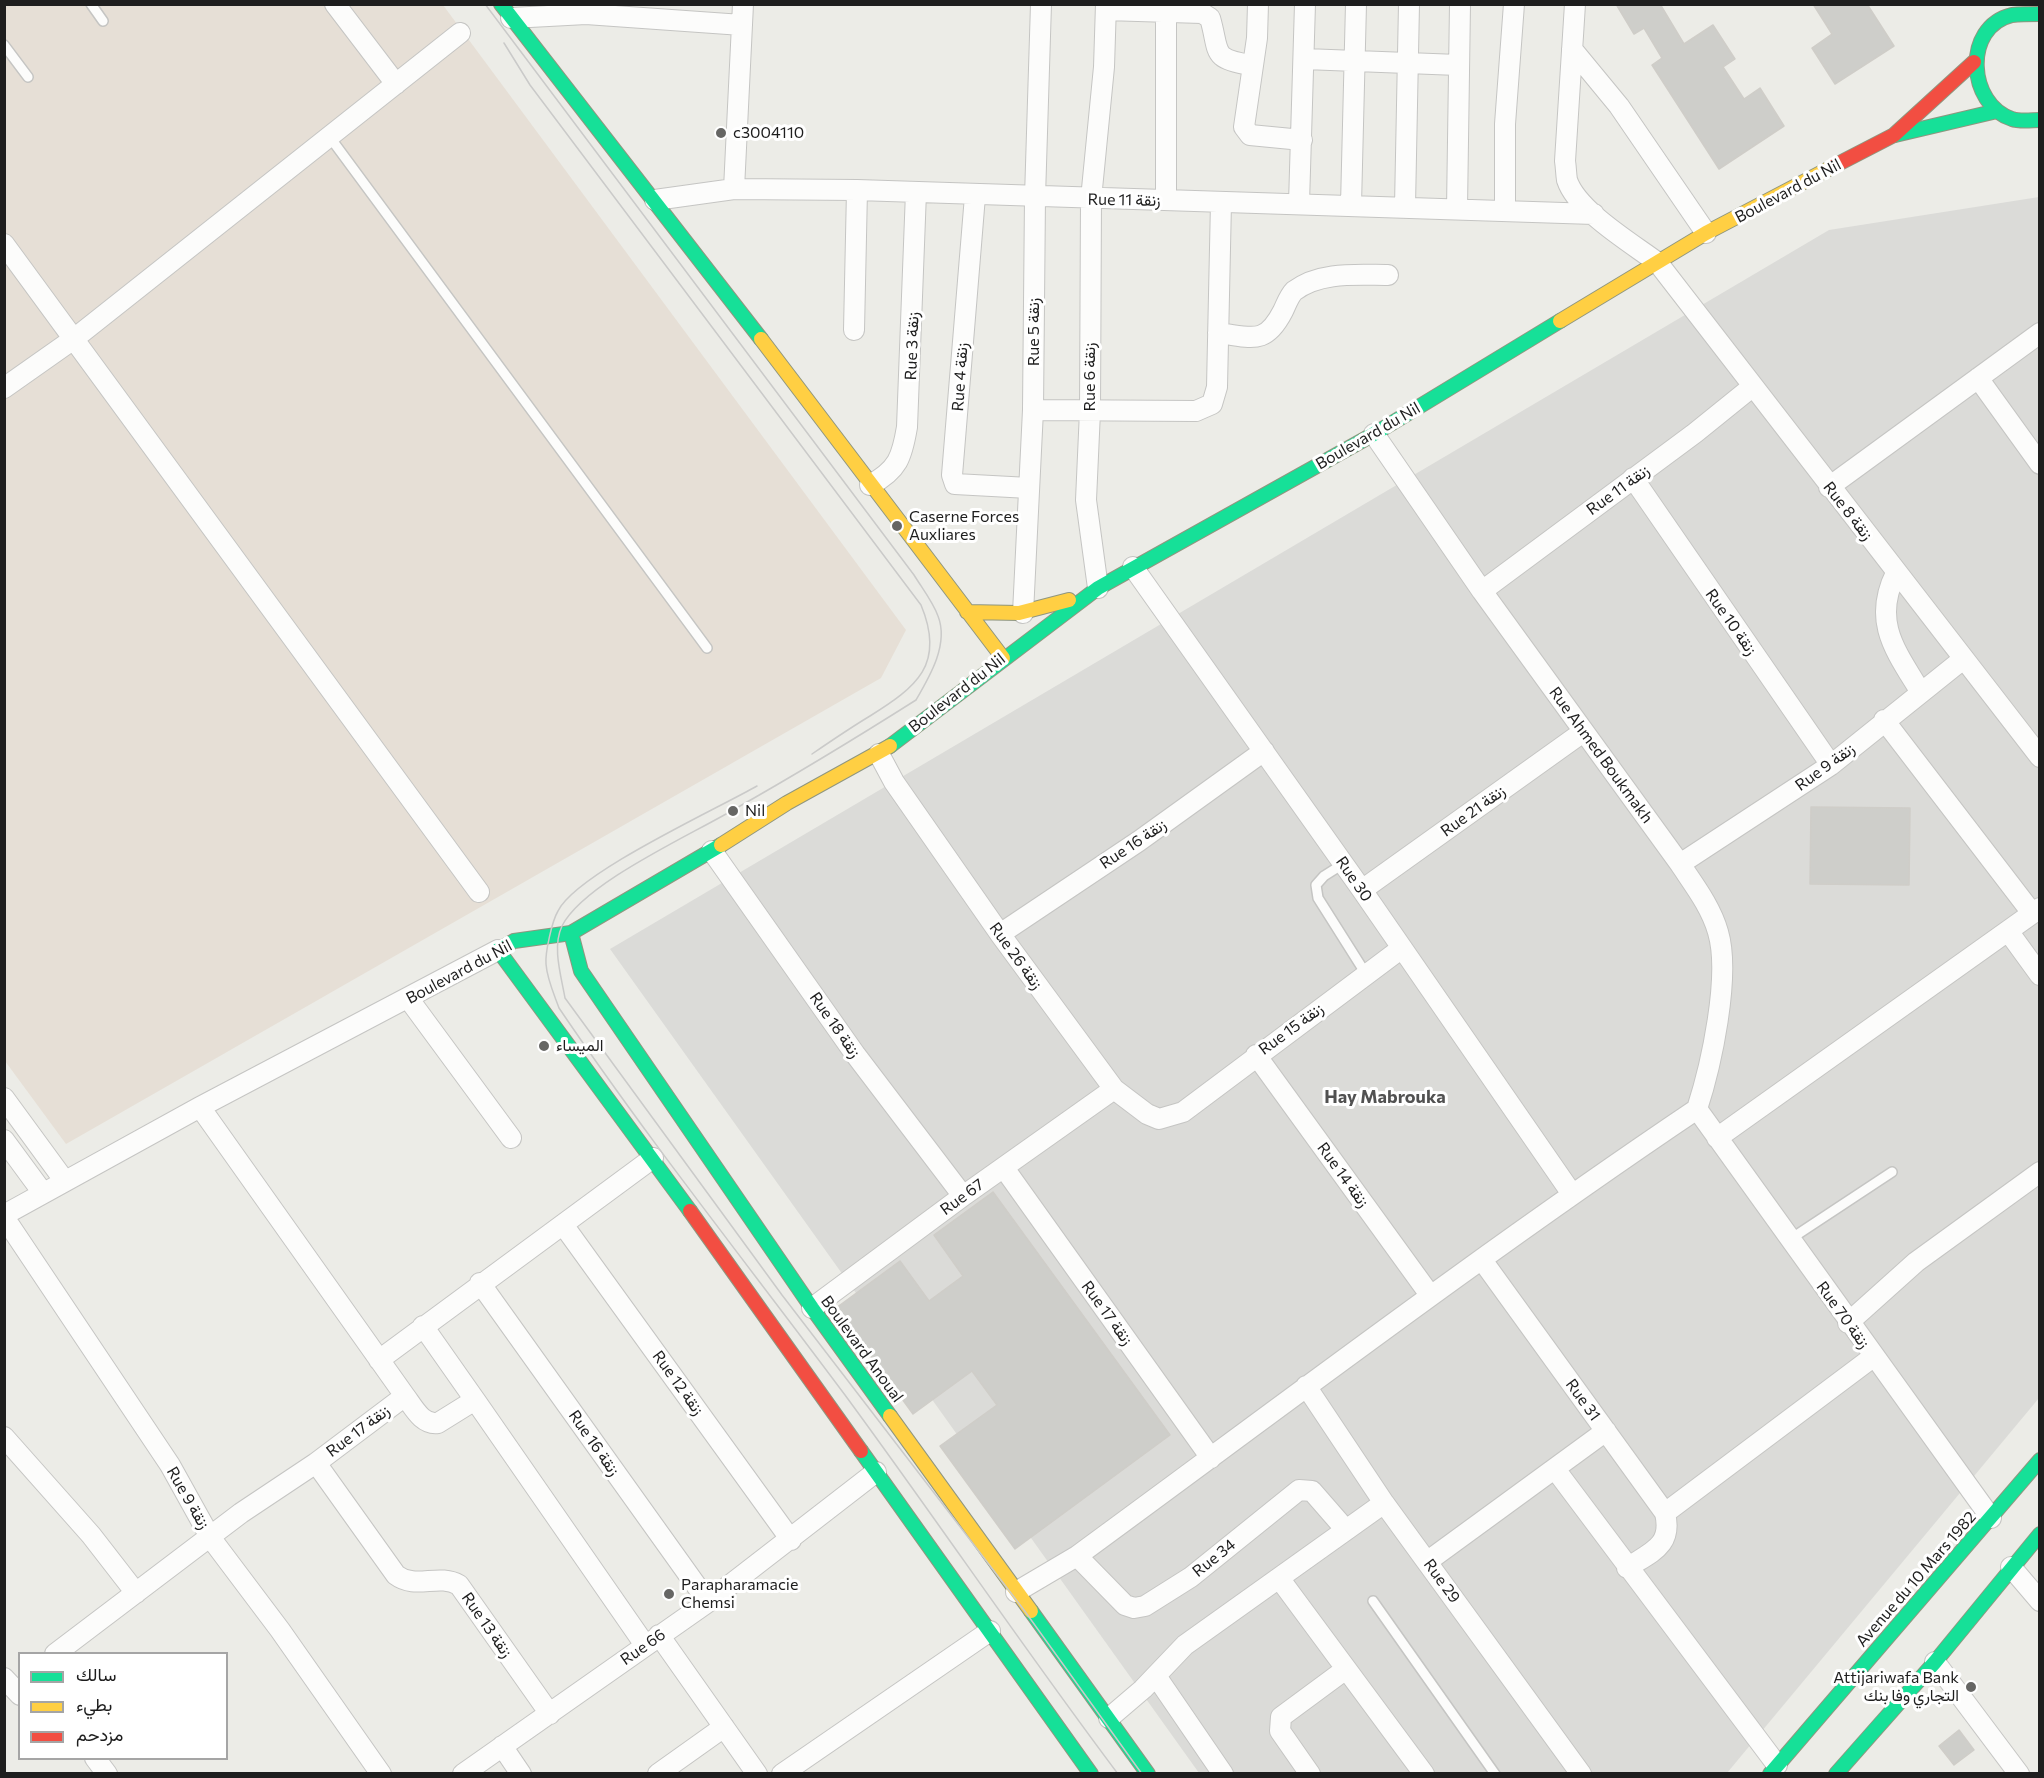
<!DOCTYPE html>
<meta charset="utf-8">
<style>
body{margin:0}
#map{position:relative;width:2044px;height:1778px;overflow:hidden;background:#ecece7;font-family:Commissioner,Vazirmatn,sans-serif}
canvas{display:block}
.frame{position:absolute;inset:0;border:6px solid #1e1e1e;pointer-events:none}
.legend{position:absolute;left:18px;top:1652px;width:210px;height:108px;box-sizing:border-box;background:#fff;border:2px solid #a5a5a5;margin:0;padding:8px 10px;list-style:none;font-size:18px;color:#1e1e1e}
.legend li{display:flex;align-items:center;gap:12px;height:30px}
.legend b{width:30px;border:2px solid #a5a5a5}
</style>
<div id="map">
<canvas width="2044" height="1778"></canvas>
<div class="frame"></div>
<ul class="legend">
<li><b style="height:8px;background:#16e098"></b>سالك</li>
<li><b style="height:8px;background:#ffcf43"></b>بطيء</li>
<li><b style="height:8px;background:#f24e42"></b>مزدحم</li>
</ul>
</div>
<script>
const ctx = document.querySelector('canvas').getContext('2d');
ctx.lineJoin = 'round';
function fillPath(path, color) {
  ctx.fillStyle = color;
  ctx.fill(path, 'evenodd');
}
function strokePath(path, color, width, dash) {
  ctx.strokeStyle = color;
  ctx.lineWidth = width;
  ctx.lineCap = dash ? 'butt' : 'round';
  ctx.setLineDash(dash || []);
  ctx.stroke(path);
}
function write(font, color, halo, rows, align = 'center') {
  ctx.font = font + ' Commissioner,Vazirmatn,sans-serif';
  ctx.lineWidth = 6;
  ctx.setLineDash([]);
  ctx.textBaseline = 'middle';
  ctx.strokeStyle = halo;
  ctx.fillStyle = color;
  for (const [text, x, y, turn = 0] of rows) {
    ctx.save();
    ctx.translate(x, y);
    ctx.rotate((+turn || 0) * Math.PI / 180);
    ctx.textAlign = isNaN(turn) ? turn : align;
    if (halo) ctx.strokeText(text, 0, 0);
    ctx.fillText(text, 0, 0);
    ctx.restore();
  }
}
fillPath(new Path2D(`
 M2039 197V1398L1727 1773H1199L610 949 1829 230Z`), '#dbdbd8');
fillPath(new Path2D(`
 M5 5H443L906 630 881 678 66 1144 5 1061Z`), '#e6dfd6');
const building = new Path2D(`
 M1616 4H1660L1684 44 1713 25 1735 59 1723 67 1744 99 1760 88 1784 126 1719 169 1652 65 1662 58 1644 28 1634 34Z
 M1813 4H1867L1894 46 1835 84 1812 48 1832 34Z
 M1811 807 1910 808 1909 885 1810 884Z
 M993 1192 1170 1435 1015 1549 940 1446 997 1405 972 1371 913 1414 836 1308 900 1261 929 1301 963 1276 934 1235Z
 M1959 1730 1974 1750 1954 1765 1939 1746Z`);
fillPath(building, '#cececa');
strokePath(building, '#cfcdc8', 1.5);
const lane = new Path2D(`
 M91 4 103 21
 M4 45 28 77
 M329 136 707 648
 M1343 864 1324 876 1316 885 1318 898 1366 974
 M1789 1240 1892 1172
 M1373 1601 1495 1774`);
const street = new Path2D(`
 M335 4 396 84
 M1041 4 1035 197 1033 410 1196 411 1212 404 1217 387 1221 202
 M1258 4 1257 38 1244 127 1250 135 1302 140
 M1575 4 1565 161C1566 167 1566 174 1567 180 1577 211 1633 244 1658 263L2040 757
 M1106 10 1202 13 1210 18C1220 52 1210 59 1251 65
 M511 18 586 14 742 25
 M1572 49 1619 106 1706 233
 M1305 59 1458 65
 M734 189 743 4
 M975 196 952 475 955 484 1029 488
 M655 200 734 189 857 190 1594 214
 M1166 200V11
 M1299 203 1305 4
 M1351 205 1356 4
 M1405 206 1409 4
 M1457 209 1460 4
 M1505 210V124L1514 4
 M4 244 479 892
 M854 330 857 190
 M1218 333C1252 337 1265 346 1283 311 1286 305 1289 296 1294 291 1320 271 1358 275 1388 275
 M1978 378 2040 464
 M4 388 75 338 460 33
 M1374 434 1482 591 1680 864C1694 885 1711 907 1718 932 1731 976 1711 1066 1697 1109
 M1633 478 1831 765
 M870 485C898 470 902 457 907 427L916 192
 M1829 487 2040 333
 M1133 567 1362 890 1572 1194
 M1896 573C1872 621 1895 650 1920 691
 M1098 588 1086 500 1090 411 1091 199 1104 67 1106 4
 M1482 591 1695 433 1752 387
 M1023 613 1033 410
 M1884 720 2032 913
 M879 754 894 782 1000 934 1114 1089 1147 1114 1159 1119 1183 1112 1402 948
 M712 851 855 1054 963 1196
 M1680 864 1831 765 1962 660
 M1362 890 1583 732
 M2008 931 2040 975
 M1000 934 1139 841 1264 751
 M408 998 511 1138
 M1256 1055 1430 1295
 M4 1098 64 1180
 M200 1107 405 1396
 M1697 1109 1991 1518
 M1717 1138 2040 908
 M4 1140 43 1193
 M1004 1168 1211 1458
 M4 1215 200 1107 498 950
 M4 1217 170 1465 210 1537 280 1630 381 1774
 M564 1226 791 1540
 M1482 1260 1665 1513C1673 1546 1651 1552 1627 1568
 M480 1283 708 1602
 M812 1308 963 1196 1114 1089
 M1848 1323 1916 1262 2040 1172
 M423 1326 475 1400
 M379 1360 653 1158
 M1306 1386 1384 1503 1581 1774
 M4 1437 91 1535 136 1593
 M316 1463 396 1575C416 1590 438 1573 459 1585L550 1714
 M1555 1469 1777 1765
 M1665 1513 1873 1357
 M1077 1556 1125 1605 1134 1608 1145 1606 1191 1577 1299 1490 1312 1491 1346 1530
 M1428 1561 1606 1431
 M2011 1567 2040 1601
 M1279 1578 1424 1774
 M1016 1592 1077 1556C1283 1405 1486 1251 1697 1109
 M659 1635 757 1774
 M55 1654 241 1513 316 1463 405 1396C414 1408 422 1425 438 1423L475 1400 645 1645
 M1935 1662 2019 1774
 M1156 1676 1223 1774
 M4 1678 20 1695
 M1109 1718 1143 1689 1185 1645 1384 1503
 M502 1746 521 1774
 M95 1758 107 1774
 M463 1774 708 1602 876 1472
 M658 1774 724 1727
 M782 1774 990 1631
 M1310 1774 1280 1731 1281 1717 1346 1669`);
const fast = new Path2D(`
 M501 4 761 339
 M2040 14C2031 14 2021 14 2012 15 1962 27 1968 105 2012 119 2020 122 2032 120 2040 120
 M1895 135 1997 111
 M890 746 1098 588 1374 434 1560 321
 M571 933 581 971 812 1308 890 1416
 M690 1211 498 950 514 941 571 933 721 845
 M861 1451 1091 1774
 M1031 1611 1148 1774
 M1770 1774 2040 1460
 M1836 1774 1935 1662 2040 1534`);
const slow = new Path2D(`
 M1560 321 1706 233 1834 166
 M761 339 1003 658
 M967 612 1019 613 1069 600
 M721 845 787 803 890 746
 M890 1416 1031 1611`);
const jam = new Path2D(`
 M1834 166 1894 135 1974 62
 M690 1211 861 1451`);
strokePath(lane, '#c5c5c3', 12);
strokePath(street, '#c5c5c3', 22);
strokePath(fast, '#8f967f', 16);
strokePath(slow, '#8f967f', 16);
strokePath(jam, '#8f967f', 16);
strokePath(lane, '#fcfcfb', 9);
strokePath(street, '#fcfcfb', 20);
strokePath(fast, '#16e098', 14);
strokePath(slow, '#ffcf43', 14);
strokePath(jam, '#f24e42', 14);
strokePath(new Path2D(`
 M485 4 914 575C922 588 933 602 938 616 949 644 930 676 916 700 856 738 795 775 733 810 689 836 584 883 562 926 552 947 561 975 565 998L782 1295 1024 1610 1142 1774
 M504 43 530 85 921 605C946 665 916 687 870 716 850 728 831 741 812 754
 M757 786C715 810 577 873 558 911 552 921 545 953 546 964 547 979 554 994 559 1008 649 1141 749 1266 845 1395 937 1520 1024 1649 1118 1774`), '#cacac9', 1.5);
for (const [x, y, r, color] of [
 [721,133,6,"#666664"],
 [897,526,6,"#666664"],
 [733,811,6,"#666664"],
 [544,1046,6,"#666664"],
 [669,1594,6,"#666664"],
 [1971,1687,6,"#666664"]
]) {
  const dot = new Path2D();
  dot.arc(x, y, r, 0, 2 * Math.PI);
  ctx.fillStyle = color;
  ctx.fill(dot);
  strokePath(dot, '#fff', 2);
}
write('16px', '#1e1e1e', '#fff', [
 ["c3004110",733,133],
 ["Caserne Forces",909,517],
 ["Auxliares",909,535],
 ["Nil",745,811],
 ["الميساء",556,1046],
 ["Parapharamacie",681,1585],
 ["Chemsi",681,1603],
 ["Attijariwafa Bank",1959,1678,"right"],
 ["التجاري وفا بنك",1959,1696,"right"]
], 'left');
write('16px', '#1e1e1e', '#fff', [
 ["Boulevard du Nil",1788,191,-28],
 ["Rue 11 زنقة",1124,200,1],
 ["Rue 5 زنقة",1034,332,-90],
 ["Rue 3 زنقة",912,346,-88],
 ["Rue 4 زنقة",960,377,-86],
 ["Rue 6 زنقة",1090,377,-90],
 ["Boulevard du Nil",1368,436,-30],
 ["Rue 11 زنقة",1618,490,-36],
 ["Rue 8 زنقة",1848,511,52],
 ["Rue 10 زنقة",1731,622,55],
 ["Boulevard du Nil",957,693,-38],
 ["Rue Ahmed Boukmakh",1601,755,54],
 ["Rue 9 زنقة",1825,767,-36],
 ["Rue 21 زنقة",1473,811,-36],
 ["Rue 16 زنقة",1133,844,-34],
 ["Rue 30",1354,879,55],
 ["Rue 26 زنقة",1016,956,54],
 ["Boulevard du Nil",459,972,-28],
 ["Rue 18 زنقة",835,1025,55],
 ["Rue 15 زنقة",1291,1029,-36],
 ["Rue 14 زنقة",1343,1175,54],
 ["Rue 67",962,1197,-36],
 ["Rue 17 زنقة",1107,1313,54],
 ["Rue 70 زنقة",1843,1315,54],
 ["Boulevard Anoual",862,1349,54],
 ["Rue 12 زنقة",678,1383,54],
 ["Rue 31",1583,1400,54],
 ["Rue 17 زنقة",358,1431,-37],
 ["Rue 16 زنقة",594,1443,55],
 ["Rue 9 زنقة",188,1498,60],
 ["Rue 34",1214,1558,-39],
 ["Avenue du 10 Mars 1982",1916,1579,-49],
 ["Rue 29",1442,1581,54],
 ["Rue 13 زنقة",487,1625,55],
 ["Rue 66",643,1647,-35]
]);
write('bold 18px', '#515151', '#fff', [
 ["Hay Mabrouka",1385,1097]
]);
</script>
